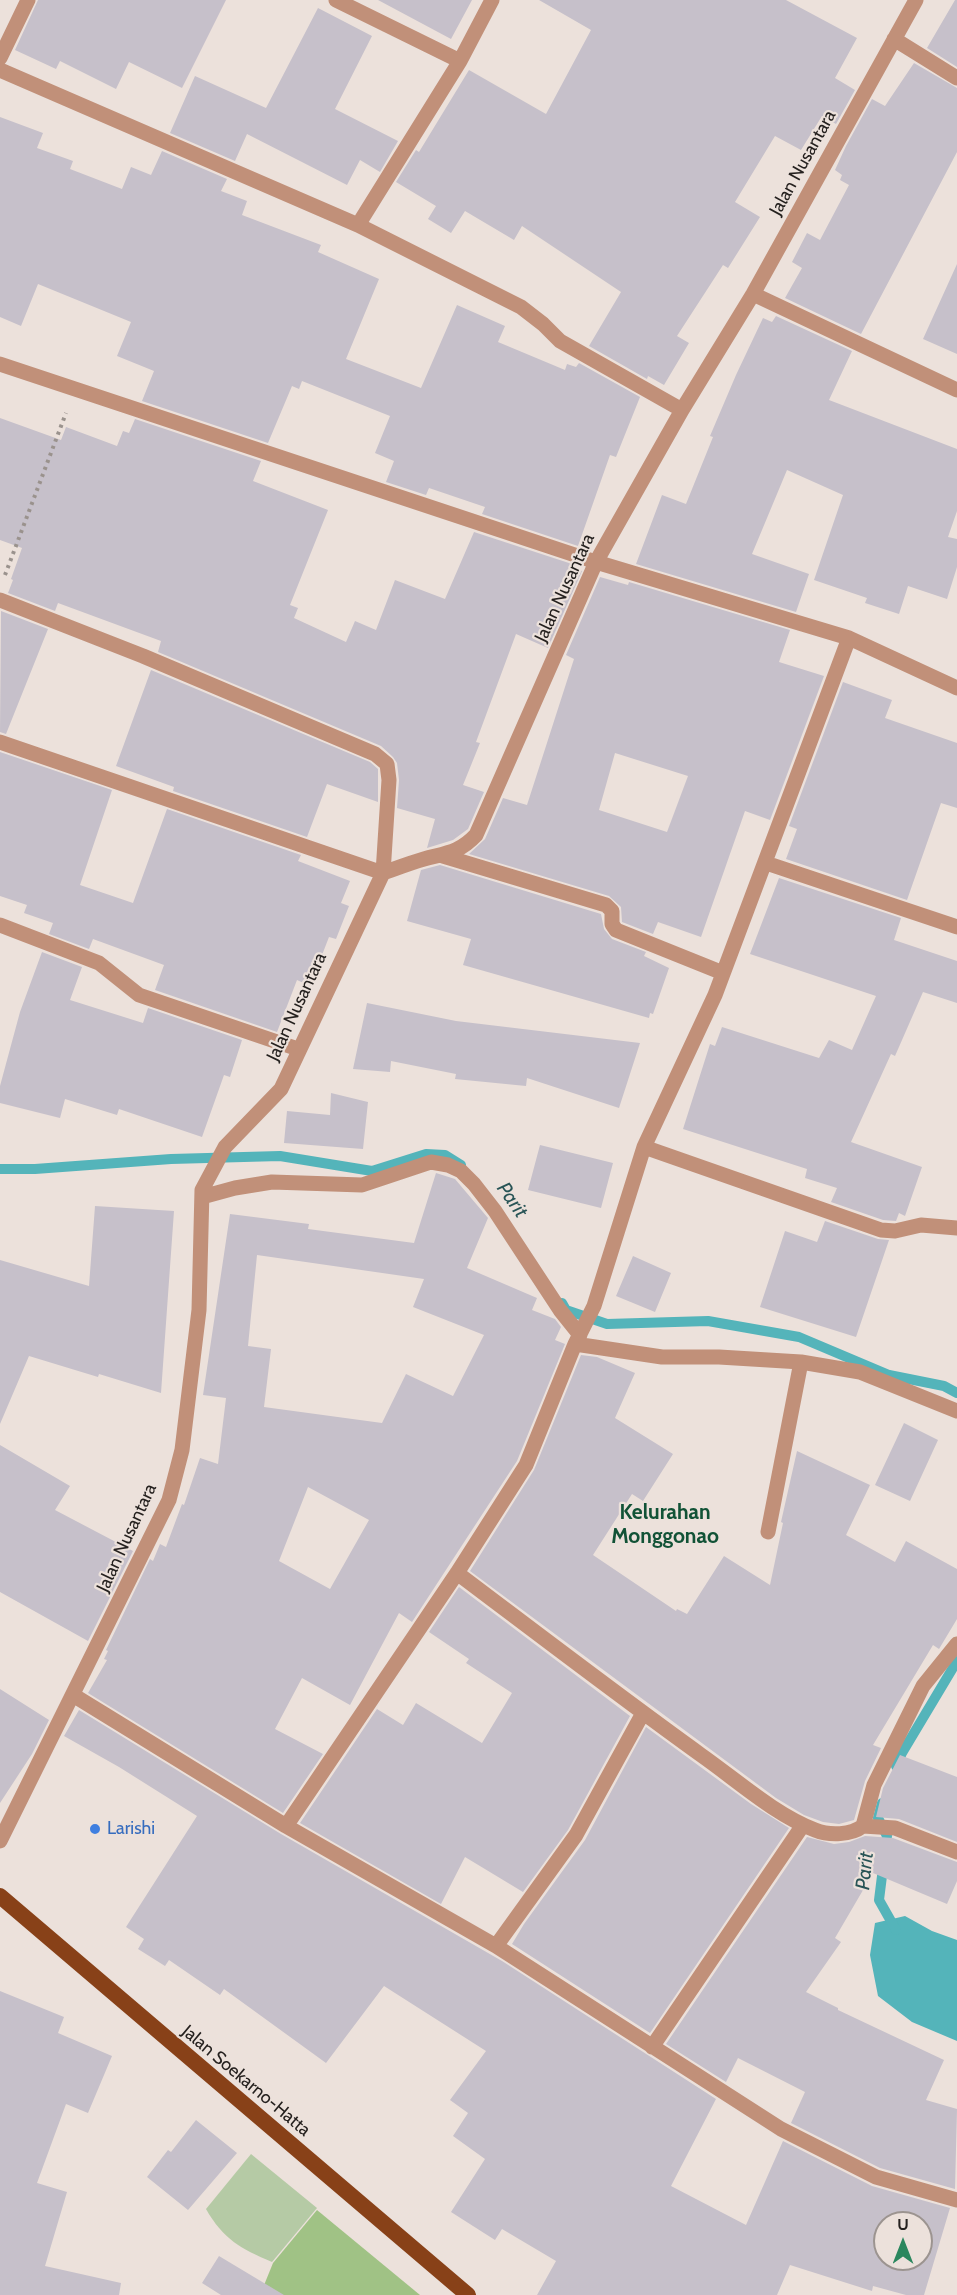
<!DOCTYPE html>
<style>
body{margin:0}
#map{position:relative;width:957px;height:2295px;overflow:hidden;background:#ece1db;font-family:Cabin,sans-serif}
canvas{display:block}
.north{position:absolute;left:873px;top:2211px;width:60px;height:60px;box-sizing:border-box;background:#ece1db;border:2px solid #9c9490;border-radius:50%;rotate:0deg;font-size:16px;font-weight:700;line-height:24px;text-align:center;color:#25211f}
.north::after{content:'';display:block;margin:auto;width:21px;height:27px;background:#2b875e;clip-path:polygon(50% 0,100% 100%,50% 72%,0 100%)}
</style>
<div id="map">
<canvas width="957" height="2295"></canvas>
<div class="north">U</div>
</div>
<script>
const ctx = document.querySelector('canvas').getContext('2d');
ctx.lineJoin = 'round';
function fillPath(path, color) {
  ctx.fillStyle = color;
  ctx.fill(path, 'evenodd');
}
function strokePath(path, color, width, dash) {
  ctx.strokeStyle = color;
  ctx.lineWidth = width;
  ctx.lineCap = dash ? 'butt' : 'round';
  ctx.setLineDash(dash || []);
  ctx.stroke(path);
}
function write(font, color, halo, rows, align = 'center') {
  ctx.font = font + ' Cabin,sans-serif';
  ctx.lineWidth = 4.5;
  ctx.setLineDash([]);
  ctx.textBaseline = 'middle';
  ctx.strokeStyle = halo;
  ctx.fillStyle = color;
  for (const [text, x, y, turn = 0] of rows) {
    ctx.save();
    ctx.translate(x, y);
    ctx.rotate((+turn || 0) * Math.PI / 180);
    ctx.textAlign = isNaN(turn) ? turn : align;
    if (halo) ctx.strokeText(text, 0, 0);
    ctx.fillText(text, 0, 0);
    ctx.restore();
  }
}
fillPath(new Path2D(`
 M251 2154 317 2208 272 2262C241 2249 223 2239 206 2209Z`), '#b5caa5');
fillPath(new Path2D(`
 M317 2210 420 2295H260L273 2263Z`), '#a0c285');
fillPath(new Path2D(`
 M905 1916 932 1931 957 1940V2041L912 2022 878 1996 870 1955 875 1923Z`), '#54b4ba');
strokePath(new Path2D(`
 M0 1169H35L171 1159 280 1156 372 1171 426 1154 445 1155 461 1165
 M562 1303 566 1310 607 1324 708 1321 799 1337 889 1375 944 1386 957 1393
 M896 1766 902 1753 957 1661
 M882 1803 878 1818 887 1836 879 1900 896 1930`), '#54b4ba', 10);
fillPath(new Path2D(`
 M38 0H226L182 88 129 62 116 89 60 61 56 69 15 50Z
 M378 0H472L451 39Z
 M539 0H786L857 38 835 78 855 90 836 124 822 116 801 150 775 136 735 202 760 217 728 268 723 265 677 336 689 343 664 385 648 376 647 379 589 346 621 292 522 226 514 240 465 211 451 233 428 219 436 206 396 182 416 150 419 152 469 70 546 114 591 30Z
 M955 0H957V67L927 48Z
 M318 8 372 36 335 109 398 141 380 172 360 160 347 185 247 134 235 161 170 133 195 76 266 108Z
 M914 63 957 88V152L861 334 785 298 802 268 792 262 807 233 820 240 849 185 840 180 842 175 835 170 846 146 872 99 885 106Z
 M0 117 43 133 37 148 73 161 70 169 122 189 131 167 151 175 162 151 227 179 221 191 247 201 242 215 321 245 318 252 379 279 346 359 421 388 457 305 505 326 498 342 565 370 567 364 576 367 579 363 640 397 616 457 610 455 578 546 482 514 485 507 429 488 426 495 386 482 394 461 375 453 390 416 302 381 299 389 292 386 268 443 142 401 154 371 117 356 131 322 38 284 21 326 0 317Z
 M957 264V354L923 339Z
 M776 316 852 351 829 400 957 449V511L948 537 957 539V567L947 599 908 586 899 614 865 603 867 598 814 580 843 495 787 470 752 554 809 574 796 612 636 564 662 495 686 504 713 437 710 436 736 375 763 318 772 322Z
 M0 418 61 440 66 427 117 446 123 431 129 433 135 419 261 461 253 481 328 510 290 605 298 608 294 618 346 642 355 621 376 630 395 580 445 599 474 532 572 564 571 567 582 571 548 648 516 634 476 742 480 743 463 785 484 792 468 829 453 840 427 848 435 819 397 808 399 780 397 763 393 757 381 746 158 652 161 641 58 603 55 611 8 593 13 580 11 579 22 548 0 540Z
 M600 577 628 585 629 582 790 630 779 662 824 676 770 820 745 811 701 937 658 922 653 934 622 922 621 907 609 896 469 854 485 839 503 798 527 805 574 659 566 655ZM615 753 688 776 667 832 599 810Z
 M1 611 48 629 6 734 0 732Z
 M151 670 370 762 378 769V802L327 784 307 837 173 791 174 787 116 766Z
 M843 682 892 700 885 718 957 743V808L941 803 907 900 786 859 797 829 789 826Z
 M0 752 112 790 80 885 133 903 167 809 301 855 298 861 350 881 341 903 349 906 336 939 329 937 310 986 297 980 277 1032 155 990 164 965 93 939 89 949 49 934 53 923 24 913 27 905 0 896Z
 M440 865 601 914 604 929 612 939 646 952 644 956 669 968 653 1014 650 1013 649 1018 463 965 471 939 407 921 421 870Z
 M779 878 901 918 894 940 957 961V1003L923 992 895 1056 891 1054 851 1142 922 1167 905 1216 899 1213 896 1221 883 1220 831 1202 837 1188 805 1178 807 1169 683 1129 710 1044 715 1046 722 1027 819 1058 829 1040 852 1050 876 996 750 954Z
 M42 952 82 967 70 1000 143 1023 148 1008 242 1040 230 1077 224 1075 202 1137 119 1109 117 1115 65 1099 60 1118 0 1103V1086L20 1012Z
 M367 1003 456 1021 640 1043 619 1108 527 1078 526 1086 455 1079 456 1074 391 1061 390 1072 353 1069Z
 M331 1093 368 1102 363 1149 284 1143 287 1111 330 1115Z
 M540 1145 613 1163 601 1208 528 1190Z
 M436 1173 455 1179 488 1218 467 1268 537 1298 532 1310 555 1319 561 1327 555 1340 565 1344 517 1461 412 1622 399 1613 350 1705 302 1678 275 1729 323 1754 283 1813 88 1693 107 1660 104 1659 108 1651 106 1650 150 1559 153 1561 160 1544 166 1547 182 1504 184 1505 200 1458 218 1464 226 1398 203 1395 230 1214 309 1224 308 1229 414 1243ZM257 1255 424 1279 413 1307 484 1335 453 1396 406 1374 382 1423 264 1407 271 1349 248 1346ZM308 1487 369 1520 330 1589 279 1561Z
 M95 1206 174 1211 161 1393 99 1374 98 1377 29 1356 0 1424V1260L89 1286Z
 M825 1221 878 1239 889 1240 856 1337 760 1307 785 1231 817 1242Z
 M633 1256 671 1273 655 1312 616 1296Z
 M581 1355 597 1357 635 1373 615 1418 673 1454 643 1501 632 1494 593 1555 676 1611 677 1609 687 1614 724 1556 770 1585 783 1523 781 1522 797 1451 870 1485 846 1535 895 1562 906 1541 957 1569V1619L939 1649 933 1645 873 1745 881 1748 865 1781 854 1820 839 1824 823 1822 804 1815 776 1798 470 1571 534 1470Z
 M904 1423 938 1440 910 1501 875 1485Z
 M0 1445 70 1486 55 1510 133 1551 88 1641 0 1592Z
 M459 1587 630 1716 568 1830 523 1892 465 1857 441 1904 300 1823 377 1709 403 1725 416 1703 482 1743 512 1693 466 1663 469 1659 429 1632Z
 M0 1689 49 1720 32 1754 0 1803Z
 M79 1710 281 1834 502 1961 716 2099 671 2186 746 2225 783 2141 872 2186 950 2208 924 2295H906L873 2286 872 2291 790 2265 777 2295H537L556 2261 502 2229 495 2240 451 2212 485 2159 453 2136 468 2113 450 2100 486 2051 384 1986 326 2063 224 1989 220 1995 169 1960 165 1966 138 1949 144 1939 126 1927 197 1816 119 1767 64 1736ZM885 2223H921V2259H885Z
 M646 1727 751 1804 789 1828 650 2033 512 1944 524 1924 585 1840Z
 M900 1755 957 1777V1842L899 1819 876 1817 883 1788Z
 M865 1836 893 1838 957 1862V1881L947 1904 873 1873 835 1938 841 1942 806 1992 838 2008V2010L944 2060 926 2100 957 2109 955 2189 880 2168 791 2123 805 2092 738 2058 726 2082 666 2044 807 1837 834 1844 849 1842Z
 M0 1991 64 2017 58 2033 112 2056 88 2113 66 2104 37 2183 67 2192 45 2266 121 2283 119 2295H0Z
 M196 2120 237 2153 188 2210 147 2177 168 2150 171 2152Z
 M219 2256 284 2295H221L202 2283Z`), '#c6c0ca');
strokePath(new Path2D(`
 M5 575 66 413`), '#9a928d', 4, [3, 4.5]);
strokePath(new Path2D(`
 M336 0 460 61 358 225
 M894 39 957 78
 M0 58 28 0
 M460 61 492 0
 M0 70 358 225 521 307 543 324 560 341 682 410
 M753 294 957 390
 M0 364 596 562 849 638 957 688
 M0 600 143 656 375 754 387 764 389 780 383 873 281 1089 225 1147 202 1190 199 1310 182 1450 169 1500 0 1841
 M0 742 383 873
 M443 856 606 905 612 911V924L616 930 723 973
 M766 863 957 927
 M383 873C397 868 410 863 424 859 446 853 459 853 476 835L596 562 682 410 753 294 916 0
 M0 925 99 963 139 995 298 1049
 M644 1147 881 1230 895 1231 921 1225 957 1228
 M202 1197 235 1188 272 1182 362 1185 431 1162 448 1165 461 1171 474 1184 495 1211 560 1310 580 1335
 M575 1344 662 1357H719L801 1362 860 1372 957 1411
 M768 1532 801 1362
 M457 1573C538 1634 619 1696 701 1755 738 1781 774 1814 815 1830 830 1836 851 1835 863 1826
 M957 1644 923 1686 874 1785 863 1826 895 1828 957 1852
 M73 1695 286 1826 496 1946 781 2129 876 2177 957 2200
 M286 1826 457 1573 526 1465 575 1344 594 1306 644 1147 715 995 849 638
 M496 1946 576 1835 643 1713
 M652 2047 803 1825`), '#c19079', 15);
strokePath(new Path2D(`
 M0 1896 468 2295`), '#884118', 16);
for (const [x, y, r, color] of [
 [95,1829,6,"#3f7fe0"]
]) {
  const dot = new Path2D();
  dot.arc(x, y, r, 0, 2 * Math.PI);
  ctx.fillStyle = color;
  ctx.fill(dot);
  strokePath(dot, '#ece1db', 2);
}
write('18px', '#25211f', '#ece1db', [
 ["Jalan Nusantara",803,163,-61],
 ["Jalan Nusantara",565,588,-65],
 ["Jalan Nusantara",297,1007,-65],
 ["Jalan Nusantara",127,1538,-65],
 ["Jalan Soekarno-Hatta",246,2081,40]
]);
write('18px', '#366cbe', '#ece1db', [
 ["Larishi",107,1829]
], 'left');
write('italic 20px', '#285456', '#ece1db', [
 ["Parit",512,1200,55],
 ["Parit",865,1871,-84]
]);
write('bold 21px', '#115236', '#ece1db', [
 ["Kelurahan",665,1513],
 ["Monggonao",665,1537]
]);
</script>
